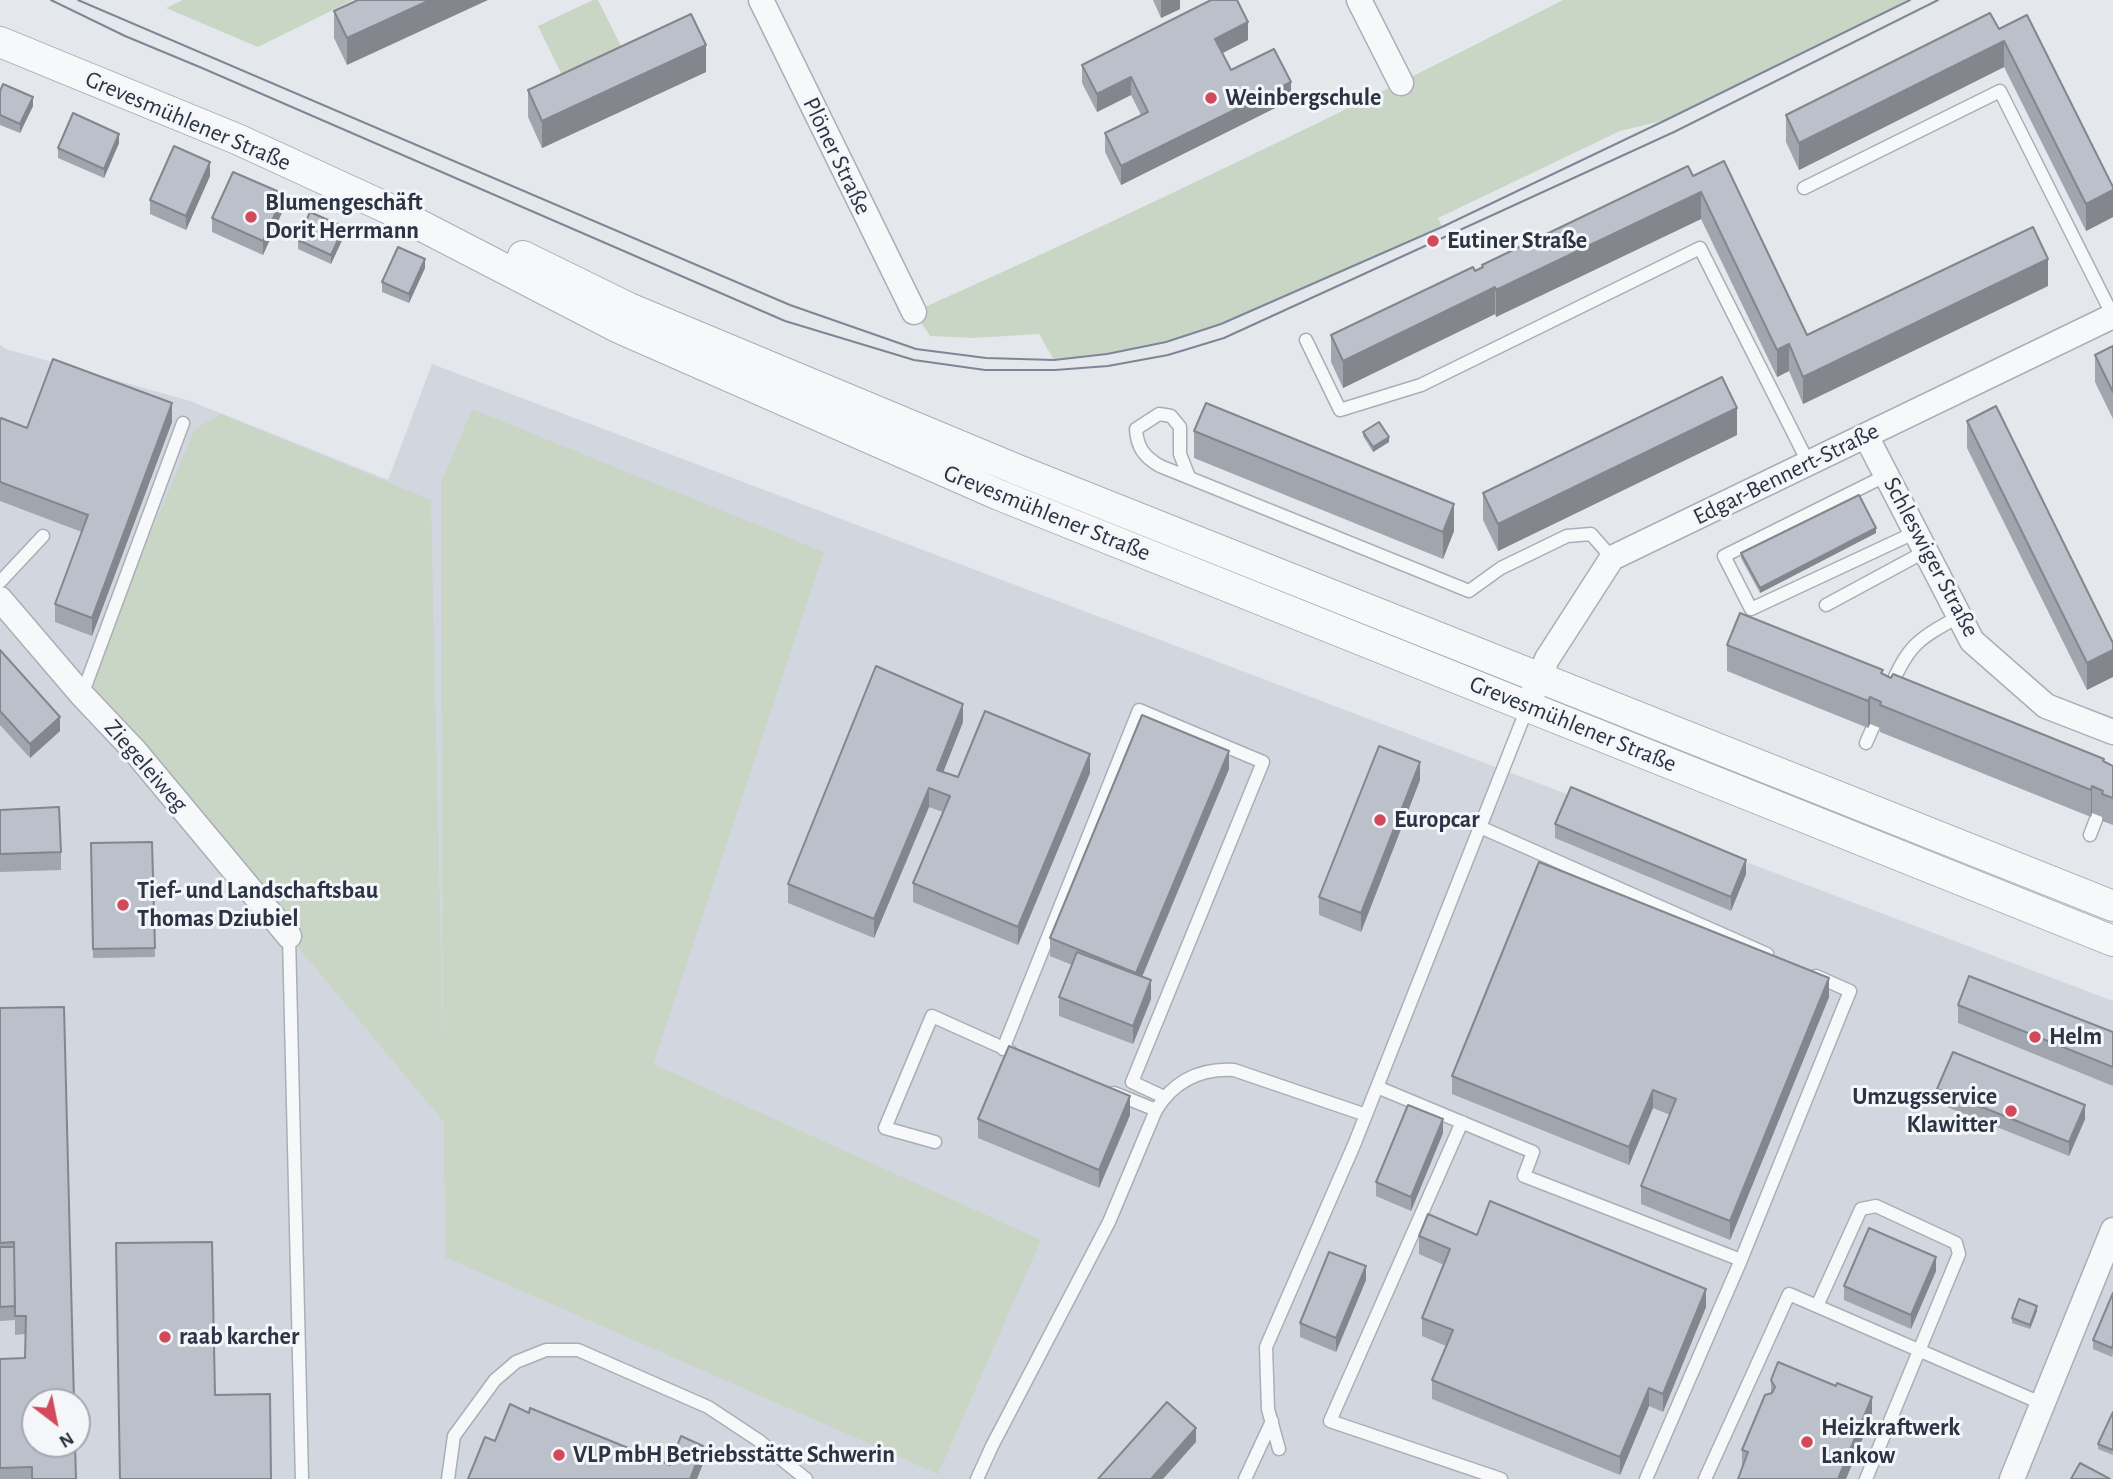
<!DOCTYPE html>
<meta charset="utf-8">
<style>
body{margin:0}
#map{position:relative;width:2113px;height:1479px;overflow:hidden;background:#e4e7ec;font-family:"Alegreya Sans",sans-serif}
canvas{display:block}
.north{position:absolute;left:21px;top:1388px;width:70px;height:70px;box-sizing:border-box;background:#f4f6f9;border:2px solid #a4a8b1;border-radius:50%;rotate:148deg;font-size:19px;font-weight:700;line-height:28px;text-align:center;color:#2b3445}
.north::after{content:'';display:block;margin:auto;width:24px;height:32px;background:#d1495b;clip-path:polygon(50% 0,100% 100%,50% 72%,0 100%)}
</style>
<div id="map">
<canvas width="2113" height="1479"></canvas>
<div class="north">N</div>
</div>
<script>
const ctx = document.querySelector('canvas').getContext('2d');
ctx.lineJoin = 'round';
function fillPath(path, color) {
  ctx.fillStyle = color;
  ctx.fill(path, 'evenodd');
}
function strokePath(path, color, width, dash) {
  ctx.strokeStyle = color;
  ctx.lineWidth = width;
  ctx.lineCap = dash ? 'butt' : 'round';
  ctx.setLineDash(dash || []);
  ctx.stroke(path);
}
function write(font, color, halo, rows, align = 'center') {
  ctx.font = font + ' "Alegreya Sans",sans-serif';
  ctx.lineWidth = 6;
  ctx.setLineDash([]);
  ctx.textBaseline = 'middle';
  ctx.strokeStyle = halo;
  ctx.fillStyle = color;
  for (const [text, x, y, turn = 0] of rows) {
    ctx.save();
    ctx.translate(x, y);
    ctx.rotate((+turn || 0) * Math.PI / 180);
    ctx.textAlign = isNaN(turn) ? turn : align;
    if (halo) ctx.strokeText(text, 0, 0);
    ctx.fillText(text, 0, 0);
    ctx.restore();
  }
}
fillPath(new Path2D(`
 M0 345 6 349 190 401 388 480 432 364 2113 1001V1479H0ZM35 1402H77V1444H35Z`), '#d2d6de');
fillPath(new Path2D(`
 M183 0H353L258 47 166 8Z
 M593 0H598L622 48 563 77 538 26Z
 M1563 0H1910L1666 120 1620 131 1438 218 1442 227 1221 324 1166 342 1107 354 1054 360 1039 334 973 338 930 336 914 312C1133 214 1349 110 1563 0Z
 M472 409 824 552 653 1064 1041 1240 938 1474 445 1257 444 1122 134 750 82 695 195 429 221 414 431 500 443 1054 441 484Z`), '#c9d6c5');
const service = new Path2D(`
 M1804 188 2000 91 2113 316
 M1306 340 1340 410 1421 385 1700 248 1809 464
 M1887 475 1724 556 1751 609 1916 532
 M1189 477 1180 454V427L1171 416 1159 414 1136 429C1137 447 1144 457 1160 466L1469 591 1501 568 1567 536 1591 534 1612 558
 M0 582 43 536
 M1826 605 1926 551
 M1890 688C1909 644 1918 639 1960 616
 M82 695 183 423
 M1866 743 1880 711
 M1480 827 1767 954
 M2090 835 2113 775
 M289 936 302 1479
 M1003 1049 1139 710 1263 762 1132 1082 1164 1097
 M1377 1087 1533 1152 1524 1176 1741 1260
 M1114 1093 1156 1110
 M1462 1122 1330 1421 1501 1479
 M935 1142 885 1128 932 1016 1010 1051
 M1817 1306 1861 1209 1876 1206 1956 1243 1959 1254 1866 1479
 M1279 1449 1268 1409 1266 1347 1354 1145 1528 706
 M448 1479 454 1436 495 1380 516 1362 546 1350H578L708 1407 758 1440 806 1479
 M977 1479 992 1446 1109 1222 1156 1110C1174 1081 1200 1068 1234 1070L1366 1115
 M1245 1479 1272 1421
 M1646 1479 1741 1260 1850 991 1816 976
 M1705 1479 1789 1294 2043 1404`);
const minor = new Path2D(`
 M761 0 914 312
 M1359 0 1401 83
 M1866 436 1972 641 2046 706 2113 732
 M0 599 82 695 134 750 289 936
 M1533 693 1547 659 1612 558 2113 316
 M2012 1479 2113 1230`);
const tertiary = new Path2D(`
 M0 42 237 139 387 208 617 327 999 495 2113 941
 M523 256 629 308 1018 470 2113 906`);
strokePath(service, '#a9aeb7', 15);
strokePath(minor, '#a9aeb7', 27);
strokePath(tertiary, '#a9aeb7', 32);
strokePath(service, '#f7f8fa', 12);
strokePath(minor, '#f7f8fa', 24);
strokePath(tertiary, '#f7f8fa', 30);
strokePath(new Path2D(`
 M51 0 125 36 202 68 785 321 914 360 985 370H1055L1108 366 1168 355 1224 338 1674 132 1938 0
 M78 0 790 305 916 349 986 358 1054 360 1107 354 1166 342 1221 324 1442 227 1666 120 1910 0`), '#7d8696', 2);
fillPath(new Path2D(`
 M358 0 347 65 334 38V11Z
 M1153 0H1180V9L1161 18Z
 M1999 29 2113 187V217L2086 231 2004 67 1799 170 1786 142V115Z
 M1248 40 1222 53 1231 70 1291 100 1121 185 1105 152V133L1141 115 1131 95 1097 112 1082 83V65Z
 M706 72 542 148 528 117V90Z
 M0 91 33 106 20 133 0 125Z
 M119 143 104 178 58 158V148Z
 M210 176 186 230 150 214V200Z
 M1693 176 1807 335 2048 286 1803 404 1789 371 1777 377 1701 219 1496 317 1495 314 1485 319 1343 388 1331 362V335L1475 271 1482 268V265Z
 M284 208 263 255 212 232V218Z
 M344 236 331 264 298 249V240Z
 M425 268 409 303 382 292V282Z
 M2113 346V419L2095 382V355Z
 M0 421 27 428 172 422 92 636 55 622V604L82 532 0 501Z
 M1967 421 2113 643 2087 690 1967 448Z
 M1194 431 1454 531 1443 559 1194 458Z
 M1363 432 1389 442 1373 452 1363 436Z
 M1737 435 1498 551 1483 520V493Z
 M1876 533 1760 593 1741 558V553Z
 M1727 645 1883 674 2113 766V825L2102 821V817L2092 813 2091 817 1880 732V728L1870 724 1868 728 1727 671Z
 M0 650 60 731 30 758 0 725Z
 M963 722 943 772 958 777 1090 773 1018 945 913 902V883L943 812 929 807 874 938 788 903V884Z
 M1229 769 1142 977 1151 999 1133 1044 1059 1016V997L1072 965 1050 956V938Z
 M1420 780 1361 932 1319 915V897Z
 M0 810 61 852V870L0 872Z
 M1555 824 1746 874 1731 911 1555 838Z
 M152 842 155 957 93 958 91 843Z
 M1829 997 1730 1240 1641 1204V1186L1670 1115 1653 1108 1629 1165 1452 1094V1076Z
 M1958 1005 2113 1032V1086L1958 1023Z
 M0 1008 76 1479H0V1359L25 1358V1334L15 1335V1320L0 1321Z
 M1937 1089 2085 1119 2069 1156 1937 1103Z
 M1130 1115 1099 1188 978 1138V1119Z
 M1443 1133 1411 1211 1376 1196V1182Z
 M1477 1235 1706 1307 1663 1412 1649 1406 1620 1475 1432 1399V1380L1446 1346 1422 1336V1318L1444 1265 1419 1254V1236Z
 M1936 1271 1911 1329 1844 1300V1286Z
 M1366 1280 1336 1352 1300 1337V1323Z
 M2113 1293V1354L2112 1357 2093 1349V1340Z
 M2037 1311 2030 1329 2012 1323V1318Z
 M1771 1380 1872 1415 1846 1479H1738L1742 1467V1450L1771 1394Z
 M2113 1412V1455L2098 1449V1444Z`), '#a1a5ae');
fillPath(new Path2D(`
 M430 0H488L347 65V38Z
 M1161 0H1180V9L1161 18Z
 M1248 22V40L1215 57V39Z
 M2004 41V67L1799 170V143Z
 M706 45V72L542 148V121Z
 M1131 77V95L1097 112V94Z
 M1291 82V100L1121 185V166Z
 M33 97V106L20 133V124Z
 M119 134V143L104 178V169Z
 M210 162V176L186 230V216Z
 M2113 190V217L2086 231V204Z
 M1701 192V219L1496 317V290Z
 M284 194V208L263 255V241Z
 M344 227V236L331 264V255Z
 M425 259V268L409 303V294Z
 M2048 259V286L1803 404V377Z
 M1495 287V314L1343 388V361Z
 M1789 344V371L1777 377V350Z
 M172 403V422L92 636V618Z
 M1737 408V435L1498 551V524Z
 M1389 437V442L1373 452V447Z
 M1454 504V531L1443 559V532Z
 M1876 528V533L1760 593V588Z
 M2113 650V677L2087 690V663Z
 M1870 697V724L1868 728V701Z
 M963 704V722L937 788V770Z
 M60 717V731L30 758V744Z
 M1229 751V769L1136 991V973Z
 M1090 754V773L1018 945V927Z
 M1420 762V780L1361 932V913Z
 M2092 786V813L2091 817V790Z
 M929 788V807L874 938V919Z
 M1746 860V874L1731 911V897Z
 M1829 978V997L1730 1240V1221Z
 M1151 980V999L1133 1044V1026Z
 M1653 1090V1108L1629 1165V1147Z
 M1130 1096V1115L1099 1188V1170Z
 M2085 1105V1119L2069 1156V1142Z
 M1443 1119V1133L1411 1211V1197Z
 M1936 1257V1271L1911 1329V1315Z
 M1366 1266V1280L1336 1352V1338Z
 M1706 1289V1307L1663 1412V1394Z
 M2037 1306V1311L2030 1329V1325Z
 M1649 1388V1406L1620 1475V1457Z
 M1872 1397V1415L1846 1479H1838Z
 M1196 1428V1442L1163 1479H1151Z
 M703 1446V1464L697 1479H690Z`), '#83868d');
const building = new Path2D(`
 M358 0H430L347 38 334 11Z
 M1211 0H1237L1248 22 1215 39 1231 70 1274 49 1291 82 1121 166 1105 133 1148 112 1131 77 1097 94 1082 65Z
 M1990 13 1999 29 2027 15 2113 187V190L2086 204 2004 41 1799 143 1786 115Z
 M691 14 706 45 542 121 528 90Z
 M3 84 33 97 20 124 0 115V91Z
 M73 113 119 134 104 169 58 148Z
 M174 146 210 162 186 216 150 200Z
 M1724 161 1807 335 2033 227 2048 259 1803 377 1789 344 1777 350 1701 192 1496 290 1495 287 1485 292 1343 361 1331 335 1473 267 1475 271 1483 267 1482 265 1688 166 1693 176Z
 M233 172 284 194 263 241 212 218Z
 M310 212 344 227 331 255 298 240Z
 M398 247 425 259 409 294 382 282Z
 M2113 346V392L2095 355Z
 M53 359 172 403 92 618 55 604 88 515 0 482V421L1 418 27 428Z
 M1722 377 1737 408 1498 524 1483 493Z
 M1206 403 1454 504 1443 532 1194 431Z
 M1996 406 2113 643V650L2087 663 1967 421Z
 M1379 422 1389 437 1373 447 1363 432Z
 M1859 495 1876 528 1760 588 1741 553Z
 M1740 613 1883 670 1881 673 1891 678 1893 674 2104 759 2103 761 2113 766V798L2102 794 2103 791 2092 786 2091 790 1880 705 1881 702 1870 697 1868 701 1727 645Z
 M0 650 60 717 30 744 0 711Z
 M876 666 963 704 937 770 958 777 985 711 1090 754 1018 927 913 883 950 796 929 788 874 919 788 884Z
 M1142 715 1229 751 1136 973 1050 938Z
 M1379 746 1420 762 1361 913 1319 897Z
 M1571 787 1746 860 1731 897 1555 824Z
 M59 807 61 852 0 854V810Z
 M152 842 155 948 93 949 91 843Z
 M1539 862 1829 978 1730 1221 1641 1186 1676 1099 1653 1090 1629 1147 1452 1076Z
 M1077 952 1151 980 1133 1026 1059 997Z
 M1969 976 2113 1032V1067L1958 1005Z
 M64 1007 74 1402H35V1444H75L76 1479H32V1467L0 1468V1359L25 1358 26 1316H15L14 1242 0 1243V1008Z
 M1009 1046 1130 1096 1099 1170 978 1119Z
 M1953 1052 2085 1105 2069 1142 1937 1089Z
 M1408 1105 1443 1119 1411 1197 1376 1182Z
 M1490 1201 1706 1289 1663 1394 1649 1388 1620 1457 1432 1380 1453 1330 1422 1318 1450 1249 1419 1236 1428 1214 1477 1235Z
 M1869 1228 1936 1257 1911 1315 1844 1286Z
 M212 1242 215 1395 270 1394 271 1479H120L116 1243Z
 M0 1247H14L15 1306 0 1307Z
 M1329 1252 1366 1266 1336 1338 1300 1323Z
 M2113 1293V1344L2112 1348 2093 1340Z
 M2019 1299 2037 1306 2030 1325 2012 1318Z
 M1778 1362 1836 1386 1837 1383 1872 1397 1838 1479H1738L1748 1452 1742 1450 1765 1395 1772 1393 1775 1387 1771 1380Z
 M1167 1402 1196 1428 1151 1479H1098Z
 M510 1404 529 1413 530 1408 670 1465 681 1436 703 1446 690 1479H468L485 1437 495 1441Z
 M2113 1412V1450L2098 1444Z
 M2080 1463 2110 1479H2071Z`);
fillPath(building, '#bbc0ca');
strokePath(building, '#83868d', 2);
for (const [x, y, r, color] of [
 [1211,98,7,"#d1495b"],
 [251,217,7,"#d1495b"],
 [1433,241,7,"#d1495b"],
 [1380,820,7,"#d1495b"],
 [123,905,7,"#d1495b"],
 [2035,1037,7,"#d1495b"],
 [2011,1111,7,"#d1495b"],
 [165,1337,7,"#d1495b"],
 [1807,1442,7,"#d1495b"],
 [559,1455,7,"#d1495b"]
]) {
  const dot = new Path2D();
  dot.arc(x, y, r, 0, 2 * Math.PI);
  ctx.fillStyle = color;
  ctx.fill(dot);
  strokePath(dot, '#f4f6f9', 2.5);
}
write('bold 24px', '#2b3445', '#f4f6f9', [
 ["Weinbergschule",1225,98],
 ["Blumengeschäft",265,203],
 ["Dorit Herrmann",265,231],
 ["Eutiner Straße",1447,241],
 ["Europcar",1394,820],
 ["Tief- und Landschaftsbau",137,891],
 ["Thomas Dziubiel",137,919],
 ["Helm",2049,1037],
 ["Umzugsservice",1997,1097,"right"],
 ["Klawitter",1997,1125,"right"],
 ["raab karcher",179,1337],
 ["Heizkraftwerk",1821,1428],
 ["Lankow",1821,1456],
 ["VLP mbH Betriebsstätte Schwerin",573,1455]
], 'left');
write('24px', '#2b3445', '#f4f6f9', [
 ["Grevesmühlener Straße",188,121,23],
 ["Plöner Straße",837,156,64],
 ["Edgar-Bennert-Straße",1786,474,-26],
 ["Grevesmühlener Straße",1047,513,22],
 ["Schleswiger Straße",1931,557,62],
 ["Grevesmühlener Straße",1573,724,22],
 ["Ziegeleiweg",146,766,49]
]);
</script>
